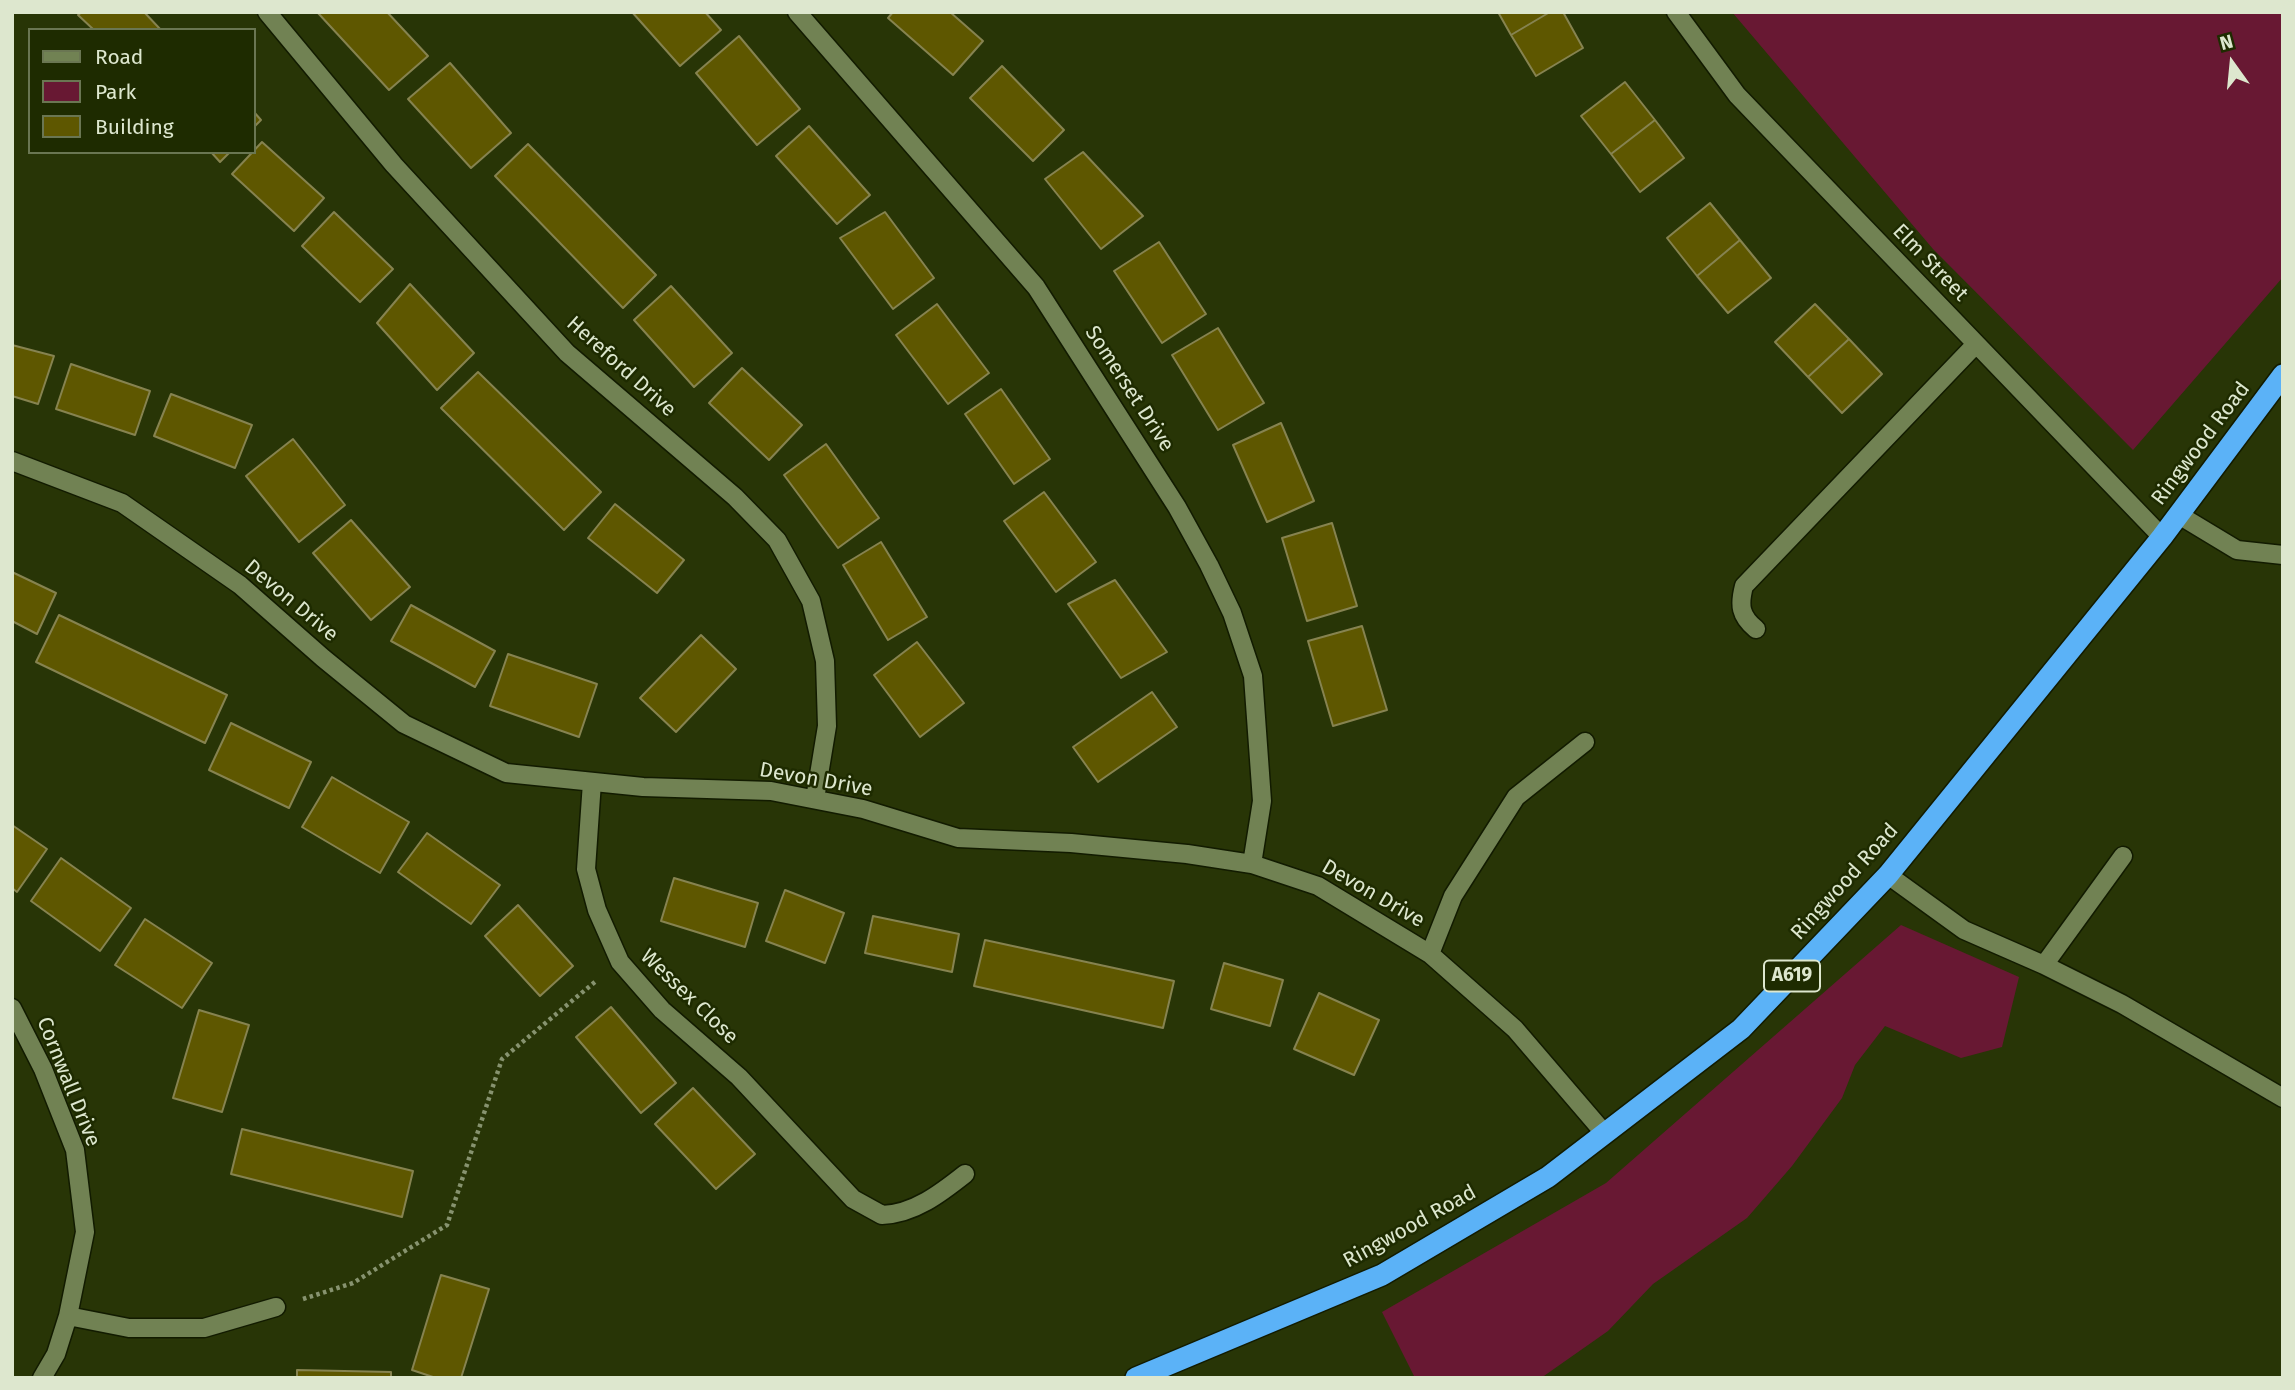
<!DOCTYPE html>
<style>
body{margin:0}
#map{position:relative;width:2295px;height:1390px;overflow:hidden;background:#283506;font-family:"Fira Sans",sans-serif}
canvas{display:block}
.frame{position:absolute;inset:0;border:14px solid #dde7ce;pointer-events:none}
.legend{position:absolute;left:28px;top:28px;width:228px;height:126px;box-sizing:border-box;background:#1e2b00;border:2px solid #6a7652;margin:0;padding:9px 12px;list-style:none;font-size:21px;color:#dde7ce}
.legend li{display:flex;align-items:center;gap:14px;height:35px}
.legend b{width:35px;border:2px solid #6a7652}
.north{position:absolute;left:2197px;top:28px;width:70px;height:70px;-webkit-text-stroke:5px #1e2b00;paint-order:stroke;rotate:345deg;font-size:19px;font-weight:700;line-height:28px;text-align:center;color:#dde7ce}
.north::after{content:'';display:block;margin:auto;width:24px;height:32px;background:#dde7ce;clip-path:polygon(50% 0,100% 100%,50% 72%,0 100%)}
</style>
<div id="map">
<canvas width="2295" height="1390"></canvas>
<div class="frame"></div>
<ul class="legend">
<li><b style="height:9px;background:#718253"></b>Road</li>
<li><b style="height:19px;background:#681833"></b>Park</li>
<li><b style="height:19px;background:#5e5700"></b>Building</li>
</ul>
<div class="north">N</div>
</div>
<script>
const ctx = document.querySelector('canvas').getContext('2d');
ctx.lineJoin = 'round';
function fillPath(path, color) {
  ctx.fillStyle = color;
  ctx.fill(path, 'evenodd');
}
function strokePath(path, color, width, dash) {
  ctx.strokeStyle = color;
  ctx.lineWidth = width;
  ctx.lineCap = dash ? 'butt' : 'round';
  ctx.setLineDash(dash || []);
  ctx.stroke(path);
}
function write(font, color, halo, rows, align = 'center') {
  ctx.font = font + ' "Fira Sans",sans-serif';
  ctx.lineWidth = 5;
  ctx.setLineDash([]);
  ctx.textBaseline = 'middle';
  ctx.strokeStyle = halo;
  ctx.fillStyle = color;
  for (const [text, x, y, turn = 0] of rows) {
    ctx.save();
    ctx.translate(x, y);
    ctx.rotate((+turn || 0) * Math.PI / 180);
    ctx.textAlign = isNaN(turn) ? turn : align;
    if (halo) ctx.strokeText(text, 0, 0);
    ctx.fillText(text, 0, 0);
    ctx.restore();
  }
}
fillPath(new Path2D(`
 M1732 12H2283V277L2133 450 1933 249Z
 M1901 925 2019 977 2002 1047 1961 1058 1885 1026 1855 1065 1842 1098 1792 1166 1747 1218 1653 1284 1608 1331 1541 1378H1415L1382 1312 1606 1183Z`), '#681833');
const building = new Path2D(`
 M82 12H144L161 30H94L78 15Z
 M387 12 428 56 389 90 318 13Z
 M632 12H705L721 30 680 66Z
 M893 12H950L983 41 953 75 888 18Z
 M1498 12H1550L1511 35Z
 M1550 12H1563L1583 48 1536 76 1511 35Z
 M739 36 800 109 757 145 696 73Z
 M450 63 511 133 471 168 408 99Z
 M1002 66 1064 130 1033 161 970 98Z
 M1625 82 1655 120 1611 154 1581 116Z
 M254 112 261 120 254 127Z
 M1655 120 1684 158 1640 192 1611 154Z
 M809 126 870 195 837 224 776 156Z
 M262 142 324 198 294 231 232 174Z
 M528 144 656 275 623 308 495 176Z
 M211 152H230L220 162Z
 M1083 152 1143 216 1101 249 1045 179Z
 M1710 203 1740 240 1697 276 1667 238Z
 M334 212 393 269 360 302 302 246Z
 M885 212 934 278 893 309 840 238Z
 M1740 240 1771 278 1728 313 1697 276Z
 M1159 242 1206 314 1162 343 1114 271Z
 M410 284 474 353 437 390 377 323Z
 M671 286 732 353 694 387 634 320Z
 M937 304 989 373 948 404 896 335Z
 M1815 304 1849 339 1808 377 1775 342Z
 M1218 328 1264 403 1218 430 1172 355Z
 M1849 339 1882 374 1842 413 1808 377Z
 M12 345 54 356 38 404 12 396Z
 M71 364 150 391 135 435 56 409Z
 M742 368 802 425 769 460 709 403Z
 M478 372 601 492 564 530 441 408Z
 M1001 389 1050 459 1014 484 965 414Z
 M171 394 252 425 235 468 154 436Z
 M1281 423 1314 501 1267 522 1233 445Z
 M293 439 345 505 299 542 246 476Z
 M826 444 879 518 838 548 784 475Z
 M1044 492 1096 562 1056 592 1004 521Z
 M615 504 684 560 657 593 588 538Z
 M351 520 410 587 371 620 313 553Z
 M1332 523 1357 606 1307 621 1282 538Z
 M881 542 927 617 888 640 843 565Z
 M12 572 56 593 37 634 12 621Z
 M1115 580 1167 652 1121 678 1068 604Z
 M411 605 495 651 475 687 391 641Z
 M59 615 227 695 205 743 36 662Z
 M1362 626 1387 710 1333 726 1308 641Z
 M701 635 736 669 676 732 640 698Z
 M917 642 964 703 920 737 874 675Z
 M508 654 597 684 579 737 490 706Z
 M1152 692 1177 727 1098 782 1073 747Z
 M231 723 311 762 289 808 209 770Z
 M332 777 409 822 380 873 302 827Z
 M12 825 47 849 17 892 12 888Z
 M427 833 500 885 471 924 398 872Z
 M61 858 131 908 100 951 31 901Z
 M674 878 758 903 745 947 661 921Z
 M785 890 844 913 825 963 766 941Z
 M518 905 573 966 540 996 485 936Z
 M873 916 959 934 952 972 865 953Z
 M145 919 212 963 182 1008 115 965Z
 M985 940 1174 981 1163 1028 974 986Z
 M1224 963 1283 980 1270 1026 1211 1009Z
 M1319 993 1379 1020 1354 1075 1294 1049Z
 M611 1007 676 1083 641 1113 576 1037Z
 M199 1010 249 1025 222 1112 173 1098Z
 M693 1088 755 1154 716 1189 655 1124Z
 M242 1129 413 1171 402 1217 231 1174Z
 M441 1275 489 1289 461 1378H436L412 1370Z
 M297 1370 391 1372V1378H297Z`);
fillPath(building, '#5e5700');
strokePath(building, '#868350', 2);
const minor = new Path2D(`
 M267 12 394 165 567 353 735 497 777 540 811 601 825 661 827 726 815 799
 M797 12 1036 287 1177 507 1209 565 1232 613 1253 676 1262 801 1252 864
 M1676 12 1737 95 2162 537
 M12 461 122 503 240 585 323 658 404 724 506 773 643 787 771 791 863 809 958 838 1071 843 1187 854 1252 864 1318 886 1430 954 1515 1029 1605 1134
 M2179 515 2237 550 2283 555
 M1756 629C1740 616 1739 605 1744 586L1976 344
 M592 782 586 869 597 910 620 962 662 1010 739 1077 853 1199 882 1215C914 1214 941 1193 965 1174
 M1888 875 1964 930 2044 965 2122 1004 2283 1098
 M1430 954 1453 896 1516 797 1585 742
 M2044 965 2123 856
 M12 1008 43 1069 75 1150 85 1232 68 1316 56 1354 42 1378
 M68 1316 129 1328H204L276 1307`);
const highway = new Path2D(`
 M1136 1378 1382 1275 1548 1177 1741 1029 1888 875 2162 537 2283 375`);
strokePath(minor, '#121b00', 21);
strokePath(highway, '#121b00', 24);
strokePath(new Path2D(`
 M303 1299 353 1283 447 1225 502 1059 596 981`), '#87936f', 4.5, [3.5, 3.5]);
strokePath(minor, '#718253', 18);
strokePath(highway, '#5bb2f7', 21);
for (const [x, y, w] of [
 [1792,976,56]
]) {
  const box = new Path2D();
  box.roundRect(x - w / 2, y - 15.5, w, 31, 5);
  ctx.fillStyle = '#1e2b00';
  ctx.fill(box);
  strokePath(box, '#dde7ce', 2);
}
write('bold 19px', '#dde7ce', null, [
 ["A619",1792,976]
]);
write('21px', '#dde7ce', '#1e2b00', [
 ["Elm Street",1930,263,46],
 ["Hereford Drive",621,367,42],
 ["Somerset Drive",1129,389,57],
 ["Ringwood Road",2201,444,-53],
 ["Devon Drive",291,601,40],
 ["Devon Drive",816,780,10],
 ["Ringwood Road",1845,882,-48],
 ["Devon Drive",1373,894,30],
 ["Wessex Close",689,997,44],
 ["Cornwall Drive",68,1082,68],
 ["Ringwood Road",1410,1227,-29]
]);
</script>
